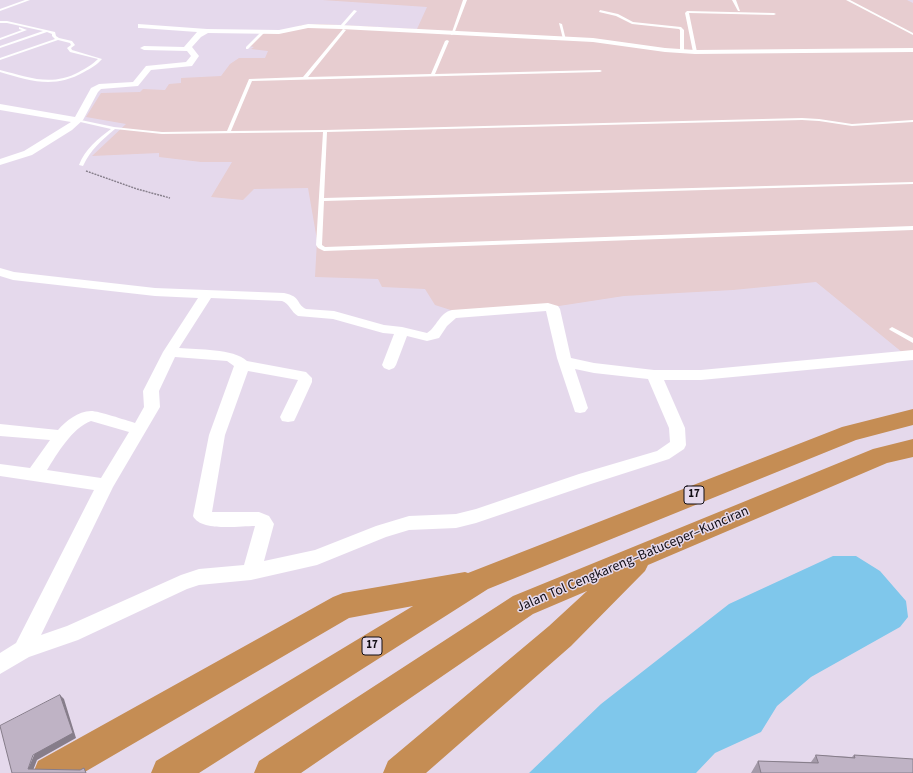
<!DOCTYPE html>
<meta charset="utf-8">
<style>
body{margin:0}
canvas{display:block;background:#e5d9ec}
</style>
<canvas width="913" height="773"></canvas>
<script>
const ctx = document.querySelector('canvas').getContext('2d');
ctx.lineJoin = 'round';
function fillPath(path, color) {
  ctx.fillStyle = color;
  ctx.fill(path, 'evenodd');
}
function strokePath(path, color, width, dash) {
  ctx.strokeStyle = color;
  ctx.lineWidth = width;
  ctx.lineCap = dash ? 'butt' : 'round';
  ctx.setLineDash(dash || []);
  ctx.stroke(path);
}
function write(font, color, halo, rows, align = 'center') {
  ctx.font = font + ' "Source Sans 3",sans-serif';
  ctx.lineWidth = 3;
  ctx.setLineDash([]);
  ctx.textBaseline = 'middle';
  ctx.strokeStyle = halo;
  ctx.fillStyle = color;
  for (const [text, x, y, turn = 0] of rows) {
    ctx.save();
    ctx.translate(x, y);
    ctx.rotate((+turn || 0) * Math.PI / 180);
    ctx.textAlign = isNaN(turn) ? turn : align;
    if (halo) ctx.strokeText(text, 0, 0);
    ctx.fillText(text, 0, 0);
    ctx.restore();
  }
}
fillPath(new Path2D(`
 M322 0H907L913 3V352L903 353 816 282 733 290 624 296 533 310 460 313 435 305 425 289 382 287 378 279 315 277 317 240 308 188 254 189 243 200 211 197 232 162H201L159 157V153L92 156 126 124 86 117 101 93 140 92 143 89 165 90 169 84 181 83V78L221 76 230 64 239 58H265L268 51 251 49 254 47 248 46 263 31 282 32 302 25 320 24 417 29 427 7Z`), '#e7cdd0');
fillPath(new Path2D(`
 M833 556H856L880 571 906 601 908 617 900 627 811 677 777 706 761 732 715 753 696 773H529L601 704 729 604Z`), '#7fc7eb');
strokePath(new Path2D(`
 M86 171 137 189 170 198`), '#89818e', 1.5, [2, 1]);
fillPath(new Path2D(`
 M25 0H30L0 11V9Z
 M463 0H467L454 34 451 35Z
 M732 0H736L740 11H738Z
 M846 0H850L913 33V35Z
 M354 10 357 11 342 28H340V26Z
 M600 10 618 14 633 22 681 27 684 30V52L682 53 680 52V30L679 29 632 24 616 16 599 12Z
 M687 11 774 13 776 14 774 15 689 13 697 52 695 53 693 52 685 13Z
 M0 21H7L55 32 56 36 59 38 72 41 75 45 71 48 72 50 102 59C97 65 91 68 84 72 54 89 31 81 0 72V70C28 77 51 87 79 72 86 68 92 65 98 59L70 52 67 48 71 45 70 43 58 40 0 60V58L55 39 52 36V34L47 32 0 48V46L43 31 7 23H0Z
 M559 23 562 24 566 40 563 39Z
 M19 27 27 30 0 40V38L22 30 19 29Z
 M343 29 346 30 308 77 431 74 445 41 447 40 449 41 435 74 600 70 602 71 600 72 252 81 231 131 325 130 802 118 819 119 852 124 913 120V122L852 126 819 121 802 120 327 132 324 198 913 182V184L324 201 322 245 325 247 913 226V230L324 251 318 248 316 245 323 132 162 134 115 129C101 141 91 149 83 166L79 165C85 149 98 139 111 129L76 121V119L114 127 162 132 227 131 249 79 303 77Z
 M262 31 265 32 248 49H246V47Z
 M892 327 913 338V343L890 330 889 329Z`), '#fff');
fillPath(new Path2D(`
 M138 24 207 29 279 30 308 24 341 25 593 38 665 48 695 50 913 48V52L695 54 665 52 593 42 341 29 308 28 279 34 208 33 201 37 192 47 199 56 192 66 151 70 138 86 101 89 98 92 83 120 72 130 32 155 0 165V159L24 151 71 122 0 110V104L75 117 91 88 99 84 133 82 146 66 186 62 191 56 187 51 144 50 140 48 144 46 184 47 197 32 141 28H138Z
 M0 268 14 272 155 288 284 293C302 297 295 303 306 309L334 311 384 325 402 327 427 333C437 327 439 313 452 310L548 303 558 306 560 309 571 358 594 363 654 370H701L913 350V360L701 380H664L685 428 686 445 684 449 669 459 591 484 476 523 456 528 409 530 386 537 317 565 251 580 199 585 187 589 78 640 29 657 0 674V653L16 643 94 490 0 476V464L30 468 50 440 0 436V424L58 430C66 421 78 411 91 411 99 411 125 420 135 423L144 407 143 391 163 352 198 298 155 296 13 280 0 276ZM211 298 282 301C290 304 291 312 298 316L333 319 383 333 394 334 382 365 384 368 389 370 394 368 396 365 407 336 427 341 439 338 447 326 456 318 546 311 557 358 575 412 580 413 585 412 588 408 575 369 594 373 648 379 669 428 670 442 657 451 579 474 476 509 456 514 409 516 376 526 315 550 264 561 274 524 269 516 259 512H212L225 435 248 371 298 380 280 417 282 421 288 422 294 421 296 417 312 382V378L306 372 247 361C233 348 198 350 179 348ZM175 357 227 361 234 366 209 435 193 516C201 532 239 526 255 526L244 565 199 569 181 575 67 626 41 635 113 487 160 407 159 391ZM91 421 129 432 101 478 47 470C57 454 72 428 91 421Z`), '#fff');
fillPath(new Path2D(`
 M913 409V425L856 440 488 589 199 773H151L156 761 413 606 349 618 83 773H33L38 761 333 597 343 593 465 572 468 573 842 427Z
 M913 439V457L887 463 648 565 645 571 571 646 426 773H383L388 761 549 626 587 591 533 614 301 773H254L259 761 513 596 873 449Z`), '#c58d54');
fillPath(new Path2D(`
 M816 755 852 757 854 755 913 773H751L758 761 811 762Z`), '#a49aa9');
fillPath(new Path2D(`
 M60 695 64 699 76 738 37 760 32 773 28 769Z`), '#867d8a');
const building = new Path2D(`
 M60 695 73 733 33 755 28 769 80 770 84 768 86 773H12L0 726Z
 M816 755 855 758 854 755 913 759V773H761L758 761 818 763Z`);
fillPath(building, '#bfb3c5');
strokePath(building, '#867d8a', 1);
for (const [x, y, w] of [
 [694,495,20],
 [372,646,20]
]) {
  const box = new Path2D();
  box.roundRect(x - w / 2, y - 9, w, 18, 3);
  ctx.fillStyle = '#e5d9ec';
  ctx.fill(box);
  strokePath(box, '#110d14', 1);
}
write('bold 11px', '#110d14', null, [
 ["17",694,495],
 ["17",372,646]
]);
write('14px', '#110d14', '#e5d9ec', [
 ["Jalan Tol Cengkareng–Batuceper–Kunciran",633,560,-23]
]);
</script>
